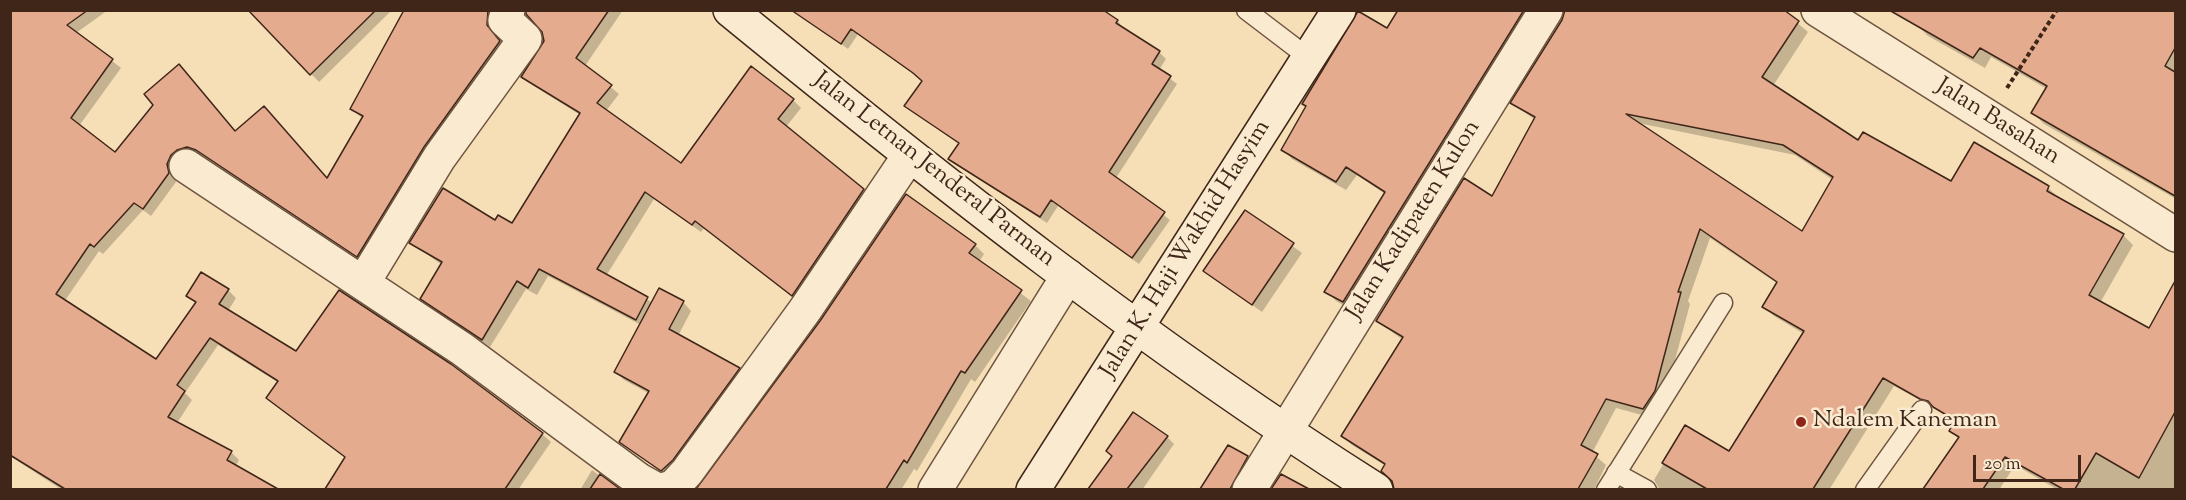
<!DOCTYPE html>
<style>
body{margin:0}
#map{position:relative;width:2186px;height:500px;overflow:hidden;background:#f6dfb6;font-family:"Sorts Mill Goudy",serif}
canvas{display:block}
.frame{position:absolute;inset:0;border:12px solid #3f2619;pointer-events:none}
.scale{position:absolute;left:1973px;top:455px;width:108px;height:27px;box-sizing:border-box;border:3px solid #3f2619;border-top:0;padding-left:8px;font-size:18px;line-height:21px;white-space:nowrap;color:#3f2619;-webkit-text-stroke:4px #f9ead0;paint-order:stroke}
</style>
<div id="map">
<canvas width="2186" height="500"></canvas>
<div class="frame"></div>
<div class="scale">20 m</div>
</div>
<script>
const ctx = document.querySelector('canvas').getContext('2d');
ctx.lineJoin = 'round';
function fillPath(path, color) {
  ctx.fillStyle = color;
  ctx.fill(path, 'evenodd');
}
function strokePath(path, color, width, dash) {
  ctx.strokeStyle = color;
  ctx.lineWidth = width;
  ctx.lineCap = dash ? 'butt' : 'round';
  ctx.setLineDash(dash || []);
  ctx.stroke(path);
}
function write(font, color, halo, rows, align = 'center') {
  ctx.font = font + ' "Sorts Mill Goudy",serif';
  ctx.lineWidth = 5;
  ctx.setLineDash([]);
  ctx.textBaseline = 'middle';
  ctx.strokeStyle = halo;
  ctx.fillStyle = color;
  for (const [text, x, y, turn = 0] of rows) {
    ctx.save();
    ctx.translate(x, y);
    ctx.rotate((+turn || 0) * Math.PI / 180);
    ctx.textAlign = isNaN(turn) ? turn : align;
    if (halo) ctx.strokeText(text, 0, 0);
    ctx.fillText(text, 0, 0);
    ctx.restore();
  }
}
fillPath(new Path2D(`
 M10 10H108L76 33 121 68 79 126 115 154 235 132 327 179 363 119 352 109 405 10H500L495 24V35L507 50 366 264 206 158 196 155 175 173 176 182 151 216 143 210 103 254 99 251 64 302 157 361 197 304 188 296 228 290 236 298 228 311 296 353 542 434 551 442 518 490H327L346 458 267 398 279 383 218 345 185 393 192 400 177 423 231 452 239 460 235 467 275 490H58L59 488 10 456Z
 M250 10H392L319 82Z
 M528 10H623L585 66 619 94 606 111 681 165 793 100 801 108 786 127 871 198 800 303 704 228 701 232 654 199 606 276 653 303 683 302 691 311 678 336 739 369 747 377 670 478 621 442 650 394 624 380 616 372 641 325 548 276 537 295 526 289 490 347 422 299 442 265 411 243 496 222 513 225 580 115 531 84 523 76 542 50 544 33Z
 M1100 10 1118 21 1123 29 1159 52 1166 59 1159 70 1177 84 1116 178 1170 220 1139 264 1058 206 1047 223 957 165 950 158 960 145 906 106 923 81 858 34 848 49 813 23Z
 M1400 10H1539L1353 311 1336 301 1326 291 1385 194 1357 175 1346 190 1292 159 1283 149 1388 30Z
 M1782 10 1808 32 1773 86 1859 142 1951 183 2048 188 2058 197 2123 235 2133 245 2100 303 2176 345V490H2058L2015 465 1999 490H1925L1959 439 1950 431 1955 422 1938 410 1894 386 1829 490H1660L1654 480 1685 427 1729 453 1804 334 1774 316 1764 307 1778 284 1710 238 1688 301 1690 304 1664 401 1653 418 1616 408 1592 453 1606 465 1594 490H1396L1386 466 1352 445 1343 436 1403 340 1377 321 1493 198 1535 120 1512 103 1563 20ZM1638 123 1795 155 1833 180 1803 233Z
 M1926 10H2176V199L2044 124 2033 113 2047 89 1991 57 1985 68 1928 36 1918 26Z
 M1246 212 1302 253 1262 312 1205 271Z
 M975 245 984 254 979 262 1031 301 975 382 971 379 917 471 914 469 901 490H697L821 322Z
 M1167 437 1174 444 1142 490H1090L1113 456Z
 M1228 447 1247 457 1257 467 1245 490H1201Z
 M592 470 618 490H580Z`), '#0003');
const building = new Path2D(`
 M10 10H88L67 25 113 59 71 118 115 152 153 105 144 94 179 64 235 131 264 106 327 178 363 116 350 109 404 10H488L487 25 500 41 424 147 357 257 196 150 187 147 177 150 171 155 167 164 169 173 143 209 134 203 94 247 90 244 56 294 156 359 196 302 186 296 201 272 229 289 219 304 296 351 339 290 451 364 543 433 505 489H325L345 457 266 398 278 381 210 338 177 385 185 391 168 417 232 451 227 460 278 489H65L10 455Z
 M248 10H376L310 75Z
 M526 10H609L576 58 612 85 597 103 681 163 751 66 794 99 778 119 864 189 792 296 695 221 692 225 645 192 597 269 648 297 636 320 539 269 528 288 517 281 482 340 420 299 442 262 409 243 443 188 495 220 498 215 512 223 580 113 521 77 544 41 542 32 526 14Z
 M791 10H1103L1118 20 1116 23 1160 51 1152 64 1171 76 1109 172 1165 212 1132 258 1051 200 1040 217 948 159 959 143 904 106 922 81 913 73 851 29 841 44Z
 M1398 10H1524L1343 302 1324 292 1385 192 1346 167 1336 182 1281 150 1306 106 1302 104 1358 11 1387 28Z
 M1565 10H1784L1799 21 1762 77 1858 140 1863 132 1951 181 1974 142 2049 186 2047 191 2124 234 2089 295 2149 328 2175 281V412L2139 478 2096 453 2075 489H2063L2005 457 1983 489H1923L1959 437 1949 431 1955 420 1933 407 1928 401 1920 399 1883 378 1813 489H1707L1662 463 1685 425 1729 451 1804 331 1762 307 1777 282 1700 229 1678 292H1681L1655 391 1643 409 1606 399 1581 445 1598 454 1578 489H1394L1392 481 1381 471 1385 464 1341 436 1403 337 1376 321 1464 178 1492 196 1535 117 1510 103 1562 20ZM1626 114 1783 145 1833 177 1802 231Z
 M1889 10H2175V48L2165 66 2175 72V196L2031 113 2047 86 1980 48 1973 58Z
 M906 194 976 244 969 253 1022 290 965 373 961 371 907 463 904 460 886 489H696L820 321Z
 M1245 210 1294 243 1252 305 1203 271Z
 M659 288 684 301 669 329 740 368 673 460 661 471 619 442 649 391 614 372Z
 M1133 412 1168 436 1127 489H1088L1112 456 1106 451Z
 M1228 445 1248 456 1230 489H1200Z
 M600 474 620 489H590Z
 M1281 474 1309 489H1271Z`);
fillPath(building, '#e4ab8e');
strokePath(building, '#3f2619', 1.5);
const lane = new Path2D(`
 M1246 10 1309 58
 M1616 473 1647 490
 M1606 490 1723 303
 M1865 490 1922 410`);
const street = new Path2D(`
 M1818 10 2176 235
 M186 166 462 349 639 480 657 490
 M363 283 439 158 525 39 505 20 508 10
 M661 490 673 487 687 472 805 310 909 156
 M935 490 1068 276
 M1249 490 1546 10`);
const secondary = new Path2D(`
 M730 10C938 180 1149 346 1376 490
 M1033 490 1339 10`);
strokePath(lane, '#6d5440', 21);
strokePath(street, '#6d5440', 36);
strokePath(secondary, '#3f2619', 36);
strokePath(new Path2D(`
 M2007 88 2057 10`), '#3f2619', 4, [4.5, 3]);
strokePath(lane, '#f9ead0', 18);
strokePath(street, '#f9ead0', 33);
strokePath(secondary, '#f9ead0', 33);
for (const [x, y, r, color] of [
 [1801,422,6,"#8f2418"]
]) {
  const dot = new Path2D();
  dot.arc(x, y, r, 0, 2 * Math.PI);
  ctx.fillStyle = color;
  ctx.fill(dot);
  strokePath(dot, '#f9ead0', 2);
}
write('24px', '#3f2619', '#f9ead0', [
 ["Jalan Basahan",1997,123,32],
 ["Jalan Letnan Jenderal Parman",933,171,38],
 ["Jalan Kadipaten Kulon",1415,221,-58],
 ["Jalan K. Haji Wakhid Hasyim",1187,250,-58]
]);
write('24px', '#3f2619', '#f9ead0', [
 ["Ndalem Kaneman",1813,422]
], 'left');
</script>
